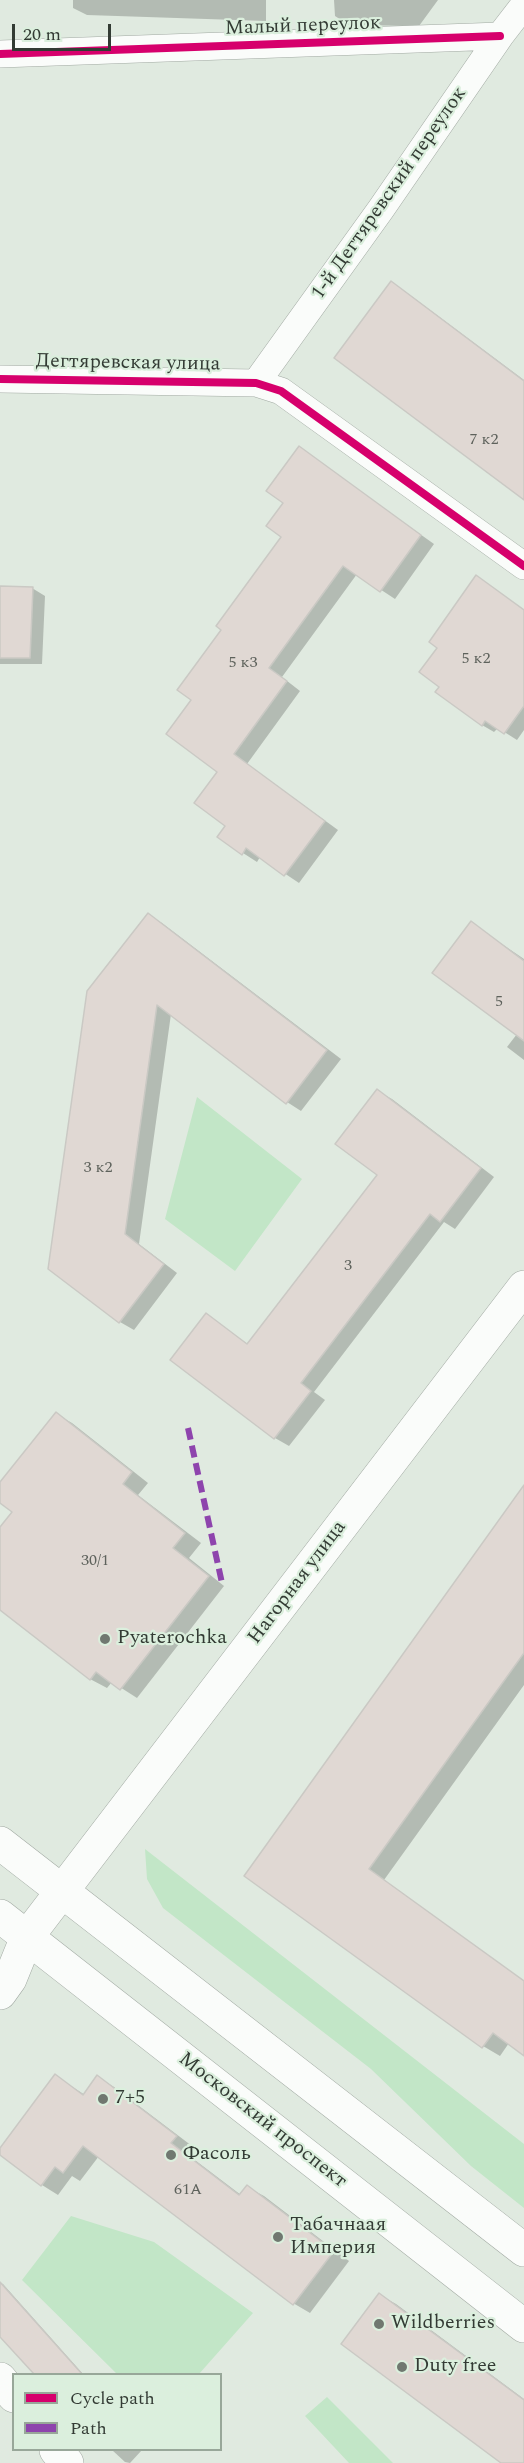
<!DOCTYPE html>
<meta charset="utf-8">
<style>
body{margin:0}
#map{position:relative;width:524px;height:2463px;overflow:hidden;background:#e0eae0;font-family:Spectral,serif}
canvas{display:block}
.legend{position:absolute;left:12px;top:2373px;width:210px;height:78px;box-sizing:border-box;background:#dbefdd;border:2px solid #98a799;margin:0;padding:8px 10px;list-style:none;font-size:18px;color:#333b34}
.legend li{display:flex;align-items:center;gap:12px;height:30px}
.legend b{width:30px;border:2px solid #98a799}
.scale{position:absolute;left:12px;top:24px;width:99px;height:27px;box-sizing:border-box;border:3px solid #333b34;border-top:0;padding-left:8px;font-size:18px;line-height:21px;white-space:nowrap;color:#333b34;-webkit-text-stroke:4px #dbefdd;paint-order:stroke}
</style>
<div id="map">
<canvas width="524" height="2463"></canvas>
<ul class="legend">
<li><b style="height:8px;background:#d6006c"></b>Cycle path</li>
<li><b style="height:8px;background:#8e44ad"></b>Path</li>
</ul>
<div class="scale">20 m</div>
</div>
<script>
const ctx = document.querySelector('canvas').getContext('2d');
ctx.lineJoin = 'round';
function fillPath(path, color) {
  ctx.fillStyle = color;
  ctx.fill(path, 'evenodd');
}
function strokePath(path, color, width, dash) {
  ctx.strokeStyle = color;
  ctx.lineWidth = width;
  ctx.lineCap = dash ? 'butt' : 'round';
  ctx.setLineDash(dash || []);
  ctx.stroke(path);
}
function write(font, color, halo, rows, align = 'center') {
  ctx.font = font + ' Spectral,serif';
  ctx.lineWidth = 4.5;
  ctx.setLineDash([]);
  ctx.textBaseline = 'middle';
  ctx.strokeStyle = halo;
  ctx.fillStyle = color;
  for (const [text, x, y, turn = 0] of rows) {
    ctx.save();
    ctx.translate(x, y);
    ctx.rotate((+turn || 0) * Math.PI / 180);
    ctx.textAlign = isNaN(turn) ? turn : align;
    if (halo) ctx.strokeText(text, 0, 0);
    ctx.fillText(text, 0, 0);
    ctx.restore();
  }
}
fillPath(new Path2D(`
 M197 1097 302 1179 235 1271 165 1219Z
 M145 1849 524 2144V2208L471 2166 371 2069 163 1908 147 1879Z
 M71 2216 154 2242 253 2313 199 2374H117L22 2280Z
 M327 2397 393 2463H349L305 2416Z`), '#c2e6c7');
fillPath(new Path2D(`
 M73 0H266V21L87 15 73 8Z
 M334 0H438L419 26 349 25 335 16Z
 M392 283 406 292 524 380V499Z
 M299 448 434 544 395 599 357 574 282 677 300 691 247 764 338 830 299 883 260 857 257 862 243 853 227 825 219 771 193 699 223 630 284 536 285 502Z
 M477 577 524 610V730L517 740 498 728 494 732 482 725 441 686 439 647Z
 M0 587 32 588 45 596 42 664H0Z
 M148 915 162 923 341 1059 301 1111 287 1102 171 1014 139 1244 177 1273 134 1330 120 1322 50 1268Z
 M471 923 524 959V1060L507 1047 517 1034Z
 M377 1091 392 1099 494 1177 455 1229 444 1222 314 1392 325 1400 289 1446 275 1438 207 1315 249 1345 379 1175Z
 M56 1414 72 1423 148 1483 138 1495 201 1543 189 1558 224 1586 137 1698 112 1682 107 1688 90 1679 0 1608V1529L14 1512 0 1501V1485Z
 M524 1488V1685L384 1880 524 1981V2054L509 2043 500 2056 483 2046 246 1876Z
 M56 2076 85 2095 98 2077 114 2087 192 2146 187 2154 241 2195 247 2187 264 2196 349 2261 310 2313 293 2303 99 2156 80 2181 72 2176 58 2195 42 2185 0 2153V2150Z
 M0 2283 3 2284 83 2374H36L0 2335Z
 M380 2295 396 2304 524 2399V2463H504Z
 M112 2450H142L130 2463 125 2462Z`), '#0003');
const building = new Path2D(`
 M391 281 524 381V500L334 358Z
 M299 446 421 535 380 592 343 566 269 668 287 681 234 754 325 821 284 876 246 848 242 855 217 837 225 826 194 803 217 772 166 734 191 700 177 690 221 630 216 626 281 537 266 526 283 503 266 491Z
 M476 575 524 610V706L504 734 485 721 482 726 435 692 439 687 419 672 437 648 429 642Z
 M0 586 33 587 30 658H0Z
 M148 913 327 1050 286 1104 157 1005 125 1234 164 1264 119 1323 48 1269 87 991Z
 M471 921 524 961V1041L432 973Z
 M377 1089 481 1168 440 1222 430 1214 301 1383 311 1391 274 1439 170 1360 206 1313 247 1344 377 1175 335 1144Z
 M56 1412 132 1472 123 1484 185 1533 173 1548 209 1576 120 1690 96 1672 90 1680 0 1610V1527L12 1512 0 1503V1482Z
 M524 1485V1653L369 1869 524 1981V2056L493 2033 482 2048 244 1876Z
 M55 2074 83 2095 97 2075 177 2136 171 2143 239 2195 247 2185 334 2251 293 2305 83 2146 63 2173 55 2167 41 2186 0 2155V2148Z
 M0 2282 82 2374H34L0 2337Z
 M379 2293 524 2400V2463H501L341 2344Z`);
fillPath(building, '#e0d8d3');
strokePath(building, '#cac9c4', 1.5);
const street = new Path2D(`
 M0 54 500 36
 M0 379 256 383 281 391 524 566
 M256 383 381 209 500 36 524 5`);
const secondary = new Path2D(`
 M0 1993 10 1979 27 1937 524 1287
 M0 2379 14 2396
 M56 2450 67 2463`);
const primary = new Path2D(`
 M0 1843 524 2250
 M0 1916 524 2326`);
strokePath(street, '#a1a9a2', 28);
strokePath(secondary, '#a1a9a2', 34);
strokePath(primary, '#a1a9a2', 34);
strokePath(street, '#fafcfa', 27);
strokePath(secondary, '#fafcfa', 33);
strokePath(primary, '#fafcfa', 33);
strokePath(new Path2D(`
 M188 1428 222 1583`), '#8e44ad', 6, [12, 6]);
strokePath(new Path2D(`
 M0 54 500 36
 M0 379 256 383 281 391 524 566`), '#d6006c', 8);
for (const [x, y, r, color] of [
 [105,1639,6,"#707870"],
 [103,2099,6,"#707870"],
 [171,2155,6,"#707870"],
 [278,2237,6,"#707870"],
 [379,2324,6,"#707870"],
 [402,2367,6,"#707870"]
]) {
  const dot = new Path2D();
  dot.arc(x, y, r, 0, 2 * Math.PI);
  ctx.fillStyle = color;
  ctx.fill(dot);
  strokePath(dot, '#dbefdd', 2);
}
write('16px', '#5e625c', null, [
 ["7 к2",484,441],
 ["5 к2",476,660],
 ["5 к3",243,664],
 ["5",499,1003],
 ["3 к2",98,1169],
 ["3",348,1267],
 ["30/1",95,1562],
 ["61А",188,2191]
]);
write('20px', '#333b34', '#dbefdd', [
 ["Малый переулок",303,27,-2],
 ["1-й Дегтяревский переулок",390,194,-55],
 ["Дегтяревская улица",128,364,1],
 ["Нагорная улица",298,1583,-53],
 ["Московский проспект",262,2121,38]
]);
write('20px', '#333b34', '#dbefdd', [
 ["Pyaterochka",117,1639],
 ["7+5",115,2099],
 ["Фасоль",183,2155],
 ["Табачнаая",290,2226],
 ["Империя",290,2249],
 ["Wildberries",391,2324],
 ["Duty free",414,2367]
], 'left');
</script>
